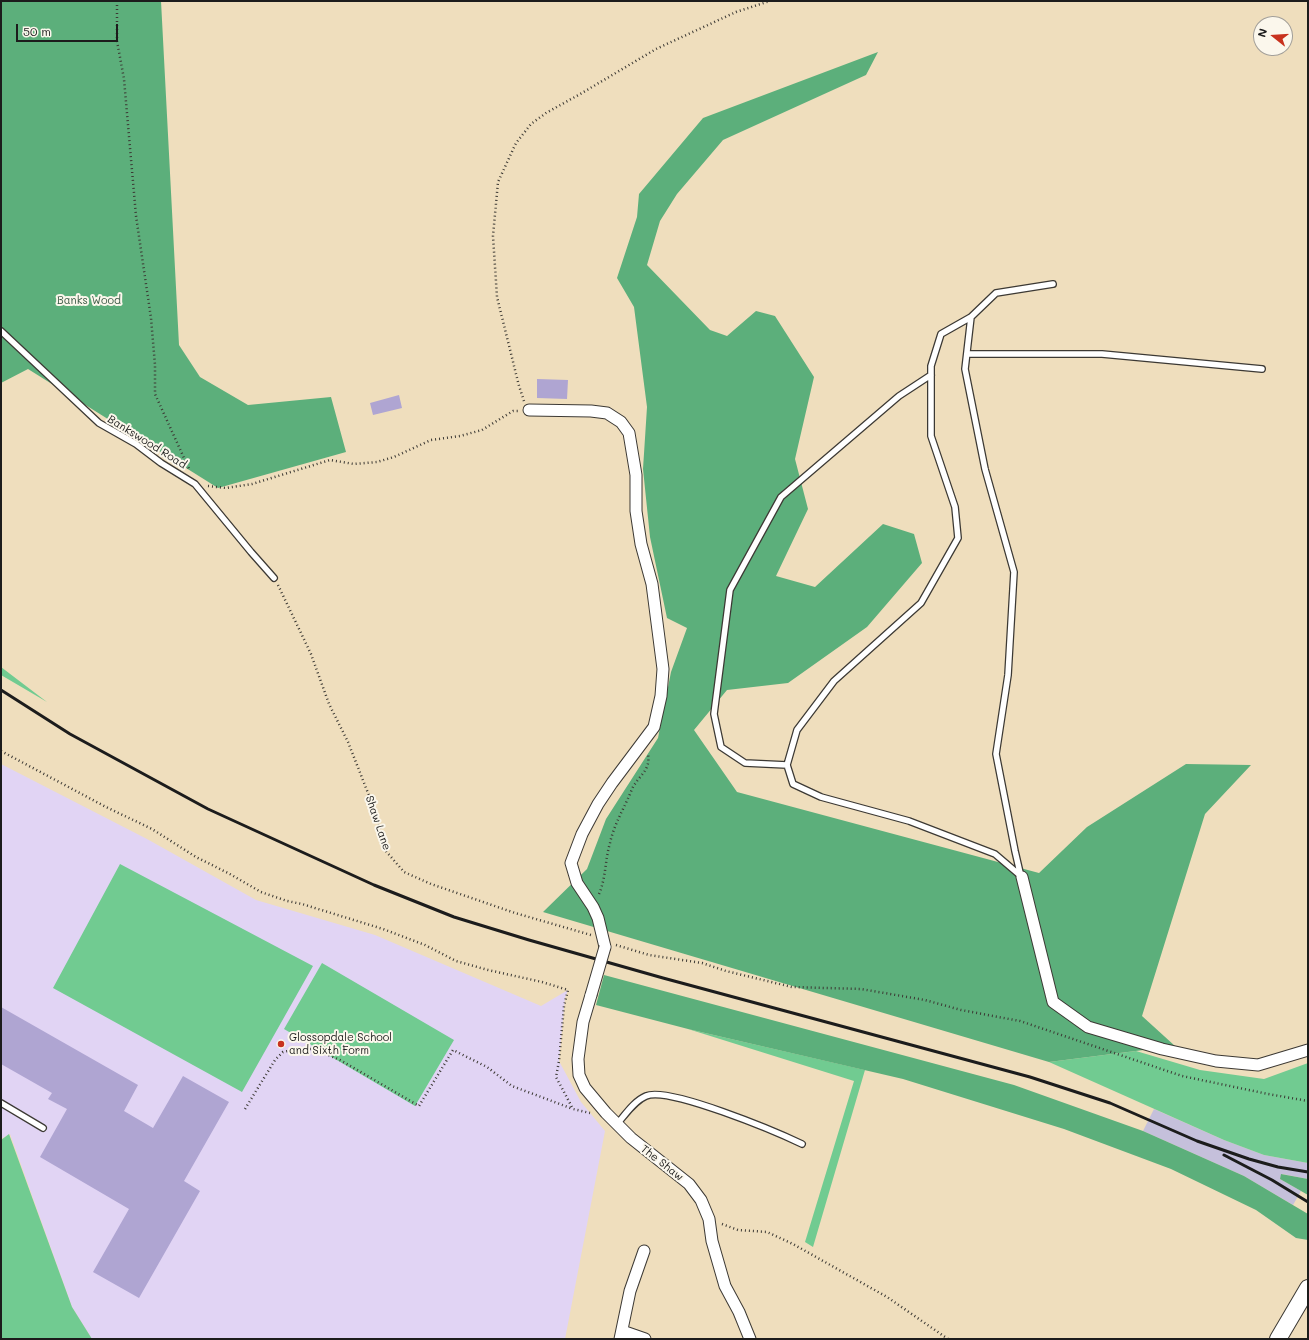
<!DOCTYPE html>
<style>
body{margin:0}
#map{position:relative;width:1309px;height:1340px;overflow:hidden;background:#efdebd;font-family:Mali,sans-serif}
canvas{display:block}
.frame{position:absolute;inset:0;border:2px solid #1c1c1c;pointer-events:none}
.north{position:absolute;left:1253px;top:16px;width:40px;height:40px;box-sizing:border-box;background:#fbf7ec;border:1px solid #a29f99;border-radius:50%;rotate:287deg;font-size:11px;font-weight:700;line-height:16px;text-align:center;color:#1c1c1c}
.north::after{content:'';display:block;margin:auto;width:14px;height:18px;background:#c8321e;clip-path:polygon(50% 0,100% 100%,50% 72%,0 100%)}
.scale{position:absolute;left:16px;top:24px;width:102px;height:18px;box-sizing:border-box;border:2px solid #1c1c1c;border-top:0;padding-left:5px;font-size:12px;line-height:14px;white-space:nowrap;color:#1c1c1c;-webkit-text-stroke:3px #fbf7ec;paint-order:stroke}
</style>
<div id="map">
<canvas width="1309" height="1340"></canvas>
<div class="frame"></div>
<div class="north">N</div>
<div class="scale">50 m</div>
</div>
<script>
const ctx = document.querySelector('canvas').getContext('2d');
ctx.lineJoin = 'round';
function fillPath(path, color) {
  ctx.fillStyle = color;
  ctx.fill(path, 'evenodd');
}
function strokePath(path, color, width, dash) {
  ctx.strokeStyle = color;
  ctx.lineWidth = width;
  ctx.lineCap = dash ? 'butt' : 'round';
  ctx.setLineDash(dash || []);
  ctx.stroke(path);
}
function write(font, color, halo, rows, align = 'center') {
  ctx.font = font + ' Mali,sans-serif';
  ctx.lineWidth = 4;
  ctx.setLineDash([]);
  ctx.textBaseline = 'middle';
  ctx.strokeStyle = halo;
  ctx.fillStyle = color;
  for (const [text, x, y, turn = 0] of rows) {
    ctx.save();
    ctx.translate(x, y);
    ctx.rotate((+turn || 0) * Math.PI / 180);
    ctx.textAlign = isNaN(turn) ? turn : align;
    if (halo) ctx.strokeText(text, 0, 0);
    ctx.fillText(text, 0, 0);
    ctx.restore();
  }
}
fillPath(new Path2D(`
 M1 764 147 839 256 900 375 935 541 1006 568 990 565 998 559 1061 581 1102 605 1131 565 1339H92L72 1307 10 1134 1 1139Z`), '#e1d4f4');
fillPath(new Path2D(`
 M1154 1109 1224 1140 1264 1155 1308 1163V1179L1282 1174 1280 1179 1301 1191 1293 1205 1244 1176 1143 1131Z`), '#c5c0db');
fillPath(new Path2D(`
 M1 667 47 702 1 675Z
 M120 864 313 966 242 1092 53 988Z
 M322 963 454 1040 415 1106 284 1029Z
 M688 1029 865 1070 813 1247 805 1242 854 1081Z
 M1136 1051 1200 1070 1264 1079 1308 1063V1163L1264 1155 1224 1140 1049 1062Z
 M9 1134 72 1307 92 1339H1V1140Z`), '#71cb91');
fillPath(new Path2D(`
 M1 1H161L179 345 200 377 248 405 331 397 346 452 218 488 28 369 1 383Z
 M878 52 866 75 723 140 677 194 660 221 647 265 710 330 727 336 756 311 775 316 814 377 795 459 808 509 776 576 815 587 883 524 914 534 922 563 867 627 788 683 727 690 694 730 737 792 1039 873 1087 827 1186 764 1251 765 1205 814 1142 1016 1175 1046 1049 1062 543 912 587 869 606 819 658 738 671 672 687 628 667 618 650 537 643 469 647 407 634 307 617 278 637 217 639 194 703 118Z
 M604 975 1014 1085 1143 1131 1244 1176 1308 1214V1240L1296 1238 1256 1210 1171 1169 1064 1129 903 1079 688 1029 596 1005Z
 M1281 1174 1308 1179V1195L1280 1179Z`), '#5caf7b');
fillPath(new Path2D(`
 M537 379 568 380 567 399 537 398Z
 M399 395 402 408 373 415 370 403Z
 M1 1007 138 1085 124 1111 153 1128 183 1076 229 1102 184 1181 200 1191 139 1298 93 1272 129 1209 40 1157 67 1109 48 1099 52 1093 1 1064Z`), '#afa5d2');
const lane = new Path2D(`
 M971 317 941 334 931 366V436L955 507 958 538 921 603 834 681 797 730 787 765 793 784 821 797 909 821 995 854 1022 877
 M1 331 99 423 136 444 161 463 195 484 251 552 274 578
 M967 354H1102L1262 369
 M787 765 745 763 721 747 714 714 730 590 781 497 899 396 931 375
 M1021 877 1015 851 996 754 1008 675 1014 572 985 469 965 369 971 317 996 293 1053 284
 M1 1103 43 1128
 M617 1124C625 1115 634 1101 646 1096 668 1086 777 1132 802 1144`);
const street = new Path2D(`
 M529 410 591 411 607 413 621 422 629 433 636 475V511L641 544 652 584 663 669 661 696 654 727 612 783 598 804 582 834 571 863 577 883 593 907 598 918 605 947
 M1022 877 1053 1002 1088 1027 1162 1049 1216 1061 1258 1065 1308 1050
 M591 995 583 1022 578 1059 579 1075 585 1088 606 1113 631 1138 689 1184 701 1200 709 1219 712 1241 725 1286 739 1312 750 1339
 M622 1331 645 1339
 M620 1339 630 1291 644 1251`);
const secondary = new Path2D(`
 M1278 1339 1308 1288`);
strokePath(lane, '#3c3934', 8);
strokePath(street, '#3c3934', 13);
strokePath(secondary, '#3c3934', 18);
strokePath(new Path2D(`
 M117 1V41L124 79 136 216 151 318 155 365V394L189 469
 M524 401 519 386 497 297 493 236 498 182 516 143 531 124 546 113 582 93 656 49 736 12 770 1
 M208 486 226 488 252 484 330 460 354 464 377 462 394 457 431 440 460 436 482 430 513 411H518
 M278 585 311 654 329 704 348 742 377 816 385 850 404 872 431 884 515 913 591 935
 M1 751 106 807 152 829 196 857 228 873 261 892 287 901 302 904 383 929 425 945 456 961 488 970 542 982 568 990 564 1006 559 1061 556 1077 573 1109 590 1113
 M599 894C606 878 605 860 610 843 614 824 625 807 632 789 638 776 651 771 648 754
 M616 945 649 955 702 963 726 971 792 987 861 989 925 1000 961 1010 1020 1021 1182 1076 1268 1094 1308 1101
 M245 1109 275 1060 283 1052 297 1049H314L340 1060 419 1106 453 1050 487 1067 512 1086 573 1109
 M722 1224 738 1230 767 1232 793 1244 887 1297 948 1339`), '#3c3934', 2.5, [1, 3]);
strokePath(lane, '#fff', 5.5);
strokePath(street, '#fff', 11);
strokePath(secondary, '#fff', 16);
strokePath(new Path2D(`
 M1 690 70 734 208 809 374 885 454 917 529 940 663 978 1030 1077 1110 1103 1197 1141 1249 1159 1278 1167 1308 1172
 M1224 1155 1272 1180 1308 1202`), '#1c1c1c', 3);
const streetBridge = new Path2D(`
 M591 995 605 947`);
strokePath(streetBridge, '#3c3934', 13, []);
strokePath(streetBridge, '#fff', 11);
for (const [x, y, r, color] of [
 [281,1044,4,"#c8321e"]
]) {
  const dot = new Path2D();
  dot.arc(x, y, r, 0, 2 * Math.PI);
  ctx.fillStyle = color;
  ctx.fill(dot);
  strokePath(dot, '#fbf7ec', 1.5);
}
write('11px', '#3a5945', '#fbf7ec', [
 ["Banks Wood",89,301]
]);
write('11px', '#1c1c1c', '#fbf7ec', [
 ["Bankswood Road",147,442,32],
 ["Shaw Lane",378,823,71],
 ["The Shaw",662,1163,38]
]);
write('11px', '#1c1c1c', '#fbf7ec', [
 ["Glossopdale School",289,1038],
 ["and Sixth Form",289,1051]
], 'left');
</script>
